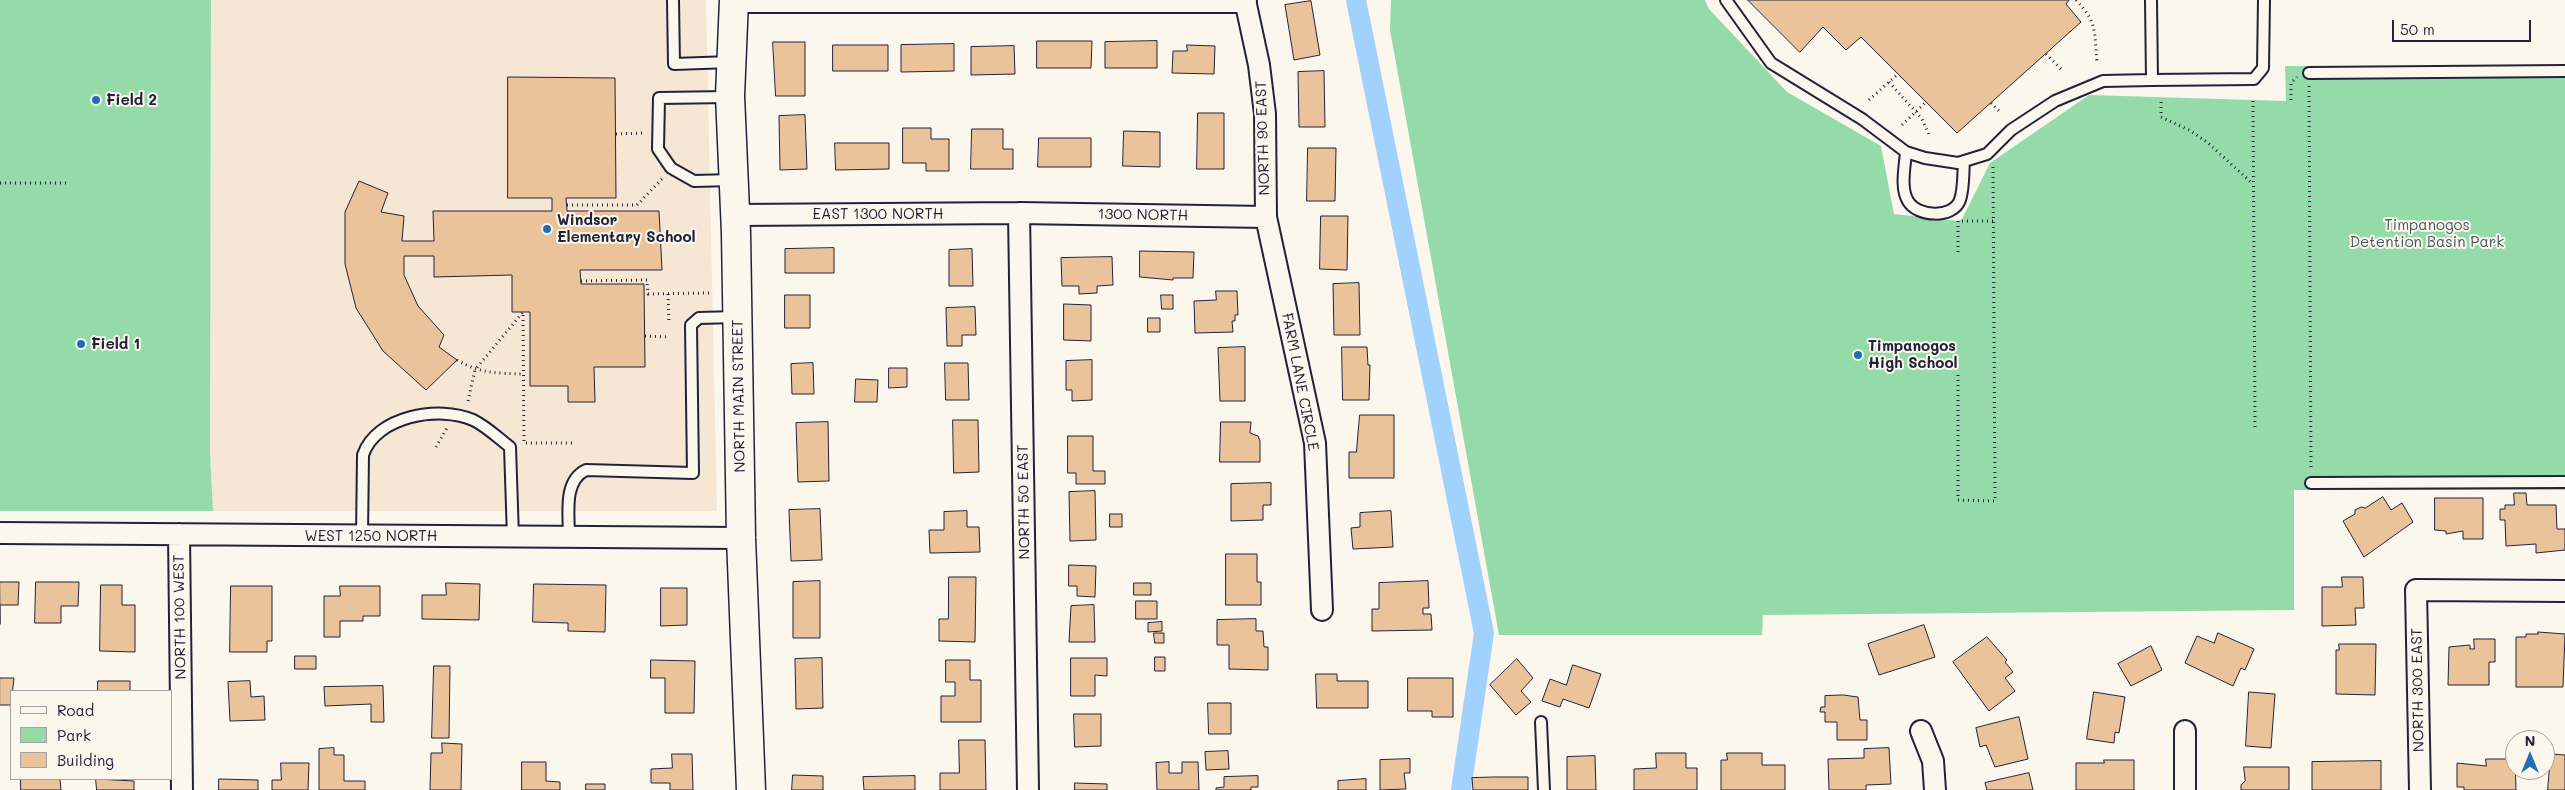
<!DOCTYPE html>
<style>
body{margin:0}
#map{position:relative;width:2565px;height:790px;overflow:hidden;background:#fbf7ec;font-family:Mali,sans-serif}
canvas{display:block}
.legend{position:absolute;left:10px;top:690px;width:162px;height:90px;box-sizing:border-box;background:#fbf7ec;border:1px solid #a4a2a5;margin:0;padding:6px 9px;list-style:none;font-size:15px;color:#22223b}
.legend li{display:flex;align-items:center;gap:10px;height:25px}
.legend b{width:25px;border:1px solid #a4a2a5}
.north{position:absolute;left:2505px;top:730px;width:50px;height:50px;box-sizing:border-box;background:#fbf7ec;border:1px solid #a4a2a5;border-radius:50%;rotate:0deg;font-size:14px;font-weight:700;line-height:20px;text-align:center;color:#22223b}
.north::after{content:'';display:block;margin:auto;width:18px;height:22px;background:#1f6fb2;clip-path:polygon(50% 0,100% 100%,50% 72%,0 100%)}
.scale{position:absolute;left:2392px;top:20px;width:139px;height:22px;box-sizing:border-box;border:2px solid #22223b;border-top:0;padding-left:6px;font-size:15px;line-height:18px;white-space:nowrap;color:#22223b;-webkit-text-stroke:4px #fbf7ec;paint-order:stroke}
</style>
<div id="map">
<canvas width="2565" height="790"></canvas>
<ul class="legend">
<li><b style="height:6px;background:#fbf7ec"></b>Road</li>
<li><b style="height:14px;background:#95dba9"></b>Park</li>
<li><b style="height:14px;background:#ebc39b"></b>Building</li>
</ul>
<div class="north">N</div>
<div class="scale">50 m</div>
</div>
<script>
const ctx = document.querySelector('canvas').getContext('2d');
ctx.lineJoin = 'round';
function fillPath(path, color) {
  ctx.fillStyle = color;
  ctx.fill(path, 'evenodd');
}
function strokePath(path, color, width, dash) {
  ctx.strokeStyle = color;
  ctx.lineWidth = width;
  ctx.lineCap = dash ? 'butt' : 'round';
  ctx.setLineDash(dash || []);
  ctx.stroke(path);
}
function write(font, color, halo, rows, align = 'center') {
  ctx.font = font + ' Mali,sans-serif';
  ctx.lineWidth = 4;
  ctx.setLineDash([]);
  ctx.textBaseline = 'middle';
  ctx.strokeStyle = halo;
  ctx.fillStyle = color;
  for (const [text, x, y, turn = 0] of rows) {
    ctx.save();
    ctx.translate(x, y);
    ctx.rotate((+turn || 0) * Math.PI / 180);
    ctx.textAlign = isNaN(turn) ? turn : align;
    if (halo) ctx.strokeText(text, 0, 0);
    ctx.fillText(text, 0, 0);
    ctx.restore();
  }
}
fillPath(new Path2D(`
 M211 0H706L717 511H213L210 454Z`), '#f6e7d4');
fillPath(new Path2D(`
 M0 0H211L210 454 213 511H0Z
 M1391 0H1705L1709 9 1787 92 1881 146 1894 214 1958 221 1962 219 1990 163 2089 95 2286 101 2285 66 2565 67V490H2294V610L1763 615 1762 635H1499L1390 30Z`), '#95dba9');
strokePath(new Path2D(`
 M1356 0 1484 633 1461 790`), '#a1d1fd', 20);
const building = new Path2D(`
 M1748 0H2069L2066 4 2081 22 1957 133 1861 37 1846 50 1823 27 1800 52Z
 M1311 1 1320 55 1294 60 1285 5Z
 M1037 41H1092L1091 68H1037Z
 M1157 41V68H1105V42Z
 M773 42H805V96H776Z
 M954 44V71L901 72V45Z
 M833 45H888V71H833Z
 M1187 45 1215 46 1214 74 1172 73 1173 51H1187Z
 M1014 46 1015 74 971 75V47Z
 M1324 71 1325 127H1299L1298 72Z
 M508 77 615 78 616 198H566L567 211H659L662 270H580L581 284H644L645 367H594L595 402H568V386H530V312H512V275L434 277V256H404V275L418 306 444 335 439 347 457 360 426 390 383 351 356 308 345 264V212L359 181 388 193 381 212 404 216 402 241H434L433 211H552V198H508Z
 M1198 113H1224V169H1197Z
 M805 115 807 169 780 170 779 116Z
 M903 128H931V139H949V171H926V163H903Z
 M972 129H1003V149H1013V169H971Z
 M1124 131 1160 132V167L1123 166Z
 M1039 138H1091V167H1038Z
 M835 143H889V169L836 170Z
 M1308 148H1336L1335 201H1307Z
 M1321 216H1348L1347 270 1320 269Z
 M834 248V273H785V249Z
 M972 249 973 286H949V250Z
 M1140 251 1194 252 1193 278H1173V280L1140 277Z
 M1112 257 1113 285 1097 286V293L1079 294V286H1062L1061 258Z
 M1359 283 1360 335H1334L1333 284Z
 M1216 291H1237L1238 315H1235V321H1232L1233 332 1195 333 1194 301 1216 300Z
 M785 295H810V328H785Z
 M1161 295H1173V309H1162Z
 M1064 304 1091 305V341L1064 340Z
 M975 307 976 335H962V346H947L946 308Z
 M1148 318H1160V332H1148Z
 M1245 347V401H1220L1218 348Z
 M1342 347H1367L1368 365H1370L1369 400H1343Z
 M1092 360V400L1072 401V390H1066V361Z
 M813 363 814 394H792L791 364Z
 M945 363H968L969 400H946Z
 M889 368H907V387L889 388Z
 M856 379 878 380 877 402H855Z
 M1360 415H1394V478H1349V452H1356Z
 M953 420H978L979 472 954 473Z
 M828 422 829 481 798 482 796 423Z
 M1221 422H1251L1250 433 1258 436 1260 441V462H1220Z
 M1068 436H1093V471H1105V484H1076V473H1068Z
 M1271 483V505H1263V520L1231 521V484Z
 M1095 491 1096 540 1070 541 1069 492Z
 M2514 493H2526L2527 505H2556L2557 529H2565V550L2536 553V544L2506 546 2505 520H2500V509H2505V505H2514Z
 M2383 497 2391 510 2402 503 2413 522 2364 557 2343 521 2355 514V510L2361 507 2365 508Z
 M2435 498H2483V539H2463V531L2446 534V531L2435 530Z
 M820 509 822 560 791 561 789 510Z
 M967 511V527H979L980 552 930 553 929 530H944V512Z
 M1391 511 1393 547 1353 549 1351 528 1360 527V513Z
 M1110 514H1122V527H1110Z
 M1226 554H1257V582H1261V605H1226Z
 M1069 565 1096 566 1095 597 1077 596V586H1069Z
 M949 577H976L975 642 939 641V619H948Z
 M2342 577H2363L2364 608H2355L2356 625 2322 626V587H2342Z
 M820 581V638H793V582Z
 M1428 581 1429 608H1423V614H1431L1432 630 1372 631V609H1379V583Z
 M0 582H19L18 605H0V624Z
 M36 582H79L78 606H61V623H35Z
 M446 583 480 584 479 620 422 619V595H446Z
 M1134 583H1151V595H1134Z
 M534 584 606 585 605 632 568 631V623L533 622Z
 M101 585H122V605H135V652L100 651Z
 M231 586H272V641H267V652H230Z
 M340 586H380V616H363V621H340V637H324V596H340Z
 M661 588H687V625L661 626Z
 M1136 601H1157V619H1136Z
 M1094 605 1095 642H1069L1071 606Z
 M1256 619V631H1263L1264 647H1268V670L1229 669V645H1217V620Z
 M1162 622V631L1148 632V623Z
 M1924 625 1935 657 1879 675 1868 644Z
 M2538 632 2565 634 2563 687H2516V637H2526V634H2538Z
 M1154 633H1164V643H1155Z
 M2218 633 2254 649 2245 670 2241 668 2233 686 2185 663 2197 636 2214 643Z
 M1987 637 2007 660 2005 662 2013 672 2005 678 2015 691 1989 711 1953 662Z
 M2474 639H2495V662H2489V685H2448L2449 647 2470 645V649H2474Z
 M2339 644H2376L2375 695 2336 694V650H2339Z
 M2151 646 2162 670 2131 686 2118 664Z
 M295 656H316V669H295Z
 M1155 657H1165V671H1155Z
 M822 658 823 708 796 709 795 659Z
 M1071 658H1107V676L1095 675V696H1071Z
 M1517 659 1533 678 1521 691 1531 702 1516 715 1490 685Z
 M651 660 695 661 694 713H665V678H651Z
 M946 660H970V680H981V722H941V696H955V682H946Z
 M1573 665 1601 674 1589 708 1563 699 1560 707 1542 701 1550 679 1566 685Z
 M434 666H450L449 738H432Z
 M1316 674H1337V681H1368V708H1317Z
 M0 678H14L11 705H0Z
 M1408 678H1453V717H1432V711H1408Z
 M98 681H130V691H98Z
 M250 681 251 697 264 696 265 720 230 721 228 682Z
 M383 686 384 722H371V704L325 706 324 687Z
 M2094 692 2125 697 2119 733 2115 732 2114 743 2087 739Z
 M2249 692 2275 694 2271 748 2246 746Z
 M1843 695 1858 697 1860 720H1867V740H1837V722H1825V712H1820L1821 707H1825V696Z
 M1208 703H1231V734H1209Z
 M1074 714H1101V746L1075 747Z
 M2019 717 2028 759 1995 767 1986 745 1980 747 1976 728Z
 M959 740H985L986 790H940V773H959Z
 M442 743 462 744 461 790H430L431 753H442Z
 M334 748V755H344V781H365V790H319V749Z
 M1889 748 1891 784 1866 785V790H1829L1828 759 1864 758V749Z
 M1228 751 1229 769 1206 770 1205 752Z
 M1656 753H1686V768H1697V790H1634V769L1656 768Z
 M1727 753H1762V765H1785V790H1721V760H1727Z
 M672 754H692L693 790H670V783H651V769L672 768Z
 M2551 754 2565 755V790H2548Z
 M1595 756 1596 790H1567V757Z
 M1410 759V773H1404L1406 789 1380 790V760Z
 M2486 759H2515L2516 790H2464V787H2457V763L2486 766Z
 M2104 760H2134V790H2076V763H2104Z
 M2381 761V790H2312V762Z
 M522 762H546V781L560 782V790H522Z
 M1169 762V773H1182V762H1198L1199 790H1157L1156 763Z
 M281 763H309L308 790H272V780H281Z
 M2244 767H2289V790H2241V785L2245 781Z
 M2029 773 2033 790H1987L1985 783Z
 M793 775 823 776V790H792Z
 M915 776V790H864L863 777Z
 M1258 776V787H1251V790H1216V788L1224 787V777Z
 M1493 777H1528V790H1473L1472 778Z
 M21 779H60L61 790H21Z
 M96 779 134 781V790H97Z
 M219 779 258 780V790H219Z
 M1366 779V790H1338V781Z
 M1075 783 1107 784V790H1075Z
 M586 784H605V790H586Z`);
fillPath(building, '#ebc39b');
strokePath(building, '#22223b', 1);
const lane = new Path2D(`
 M673 0 674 64 731 62
 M1726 0 1771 63 1862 119 1906 152 1925 158 1958 163 1987 154 2011 130 2055 101 2103 81 2152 80 2151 0
 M2309 73 2565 71
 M2152 80 2254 79 2263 68 2264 0
 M729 97 659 98 658 149 671 168 694 181 733 180
 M1906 152C1905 166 1900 188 1908 201 1917 217 1953 219 1960 200 1964 188 1963 173 1964 161
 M2311 483 2565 482
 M362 536 363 455C376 416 439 405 473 420 486 426 498 438 510 447L513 537
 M569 537C569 514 563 481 586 470L693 473 691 325 699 318 736 317
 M1541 722 1544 790`);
const street = new Path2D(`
 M1245 0 1259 65 1265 114 1266 217 1315 443 1322 610
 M734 2H1246
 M1019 213 1028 790
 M736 215 1019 213 1266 217
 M0 533 741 538
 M179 534 182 790
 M1921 731 1933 761 1935 790
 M2185 790V731
 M2420 790 2416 590 2565 591`);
const secondary = new Path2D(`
 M734 0 730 96 736 233 741 538 751 790`);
strokePath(lane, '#22223b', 14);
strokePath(street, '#22223b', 24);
strokePath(secondary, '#22223b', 31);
strokePath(new Path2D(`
 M2076 0C2098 23 2094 32 2097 62
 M2046 54 2062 70
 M1889 82 1922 119 1930 137
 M2309 86 2311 470
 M1869 100 1898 74
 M2291 100V83L2297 77
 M2253 101 2255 427
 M2161 102V117L2189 130 2207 142 2253 184
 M1991 103 2000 112
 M1902 125 1926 102
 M616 134 642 133
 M0 183H66
 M567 205H637L662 179
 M1958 252V221H1993
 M581 281 647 280 648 294 709 293
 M668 294 669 322
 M645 336 669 337
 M457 360C481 374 496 373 524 374
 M1958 375V500L1995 501 1993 165
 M468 401 475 370 523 312 524 443H572
 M436 447 447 428`), '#22223b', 3, [1, 4]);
strokePath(lane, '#fbf7ec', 10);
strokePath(street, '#fbf7ec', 20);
strokePath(secondary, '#fbf7ec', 28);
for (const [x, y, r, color] of [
 [96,100,5,"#1f6fb2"],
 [547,229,5,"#1f6fb2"],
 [81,344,5,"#1f6fb2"],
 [1858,355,5,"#1f6fb2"]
]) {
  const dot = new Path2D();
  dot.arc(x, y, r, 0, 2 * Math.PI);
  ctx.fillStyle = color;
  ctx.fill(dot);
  strokePath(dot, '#fbf7ec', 2);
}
write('bold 15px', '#22223b', '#fbf7ec', [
 ["Field 2",106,100],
 ["Windsor",557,220],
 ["Elementary School",557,237],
 ["Field 1",91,344],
 ["Timpanogos",1868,346],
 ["High School",1868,363]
], 'left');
write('15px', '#22223b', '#fbf7ec', [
 ["NORTH 90 EAST",1263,138,-92],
 ["EAST 1300 NORTH",878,214],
 ["1300 NORTH",1143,215,1],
 ["FARM LANE CIRCLE",1300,382,79],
 ["NORTH MAIN STREET",739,396,-91],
 ["NORTH 50 EAST",1024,502,-91],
 ["WEST 1250 NORTH",371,536],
 ["NORTH 100 WEST",180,617,-91],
 ["NORTH 300 EAST",2418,690,-91]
]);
write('15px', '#445a5c', '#fbf7ec', [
 ["Timpanogos",2427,225],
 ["Detention Basin Park",2427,242]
]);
</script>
